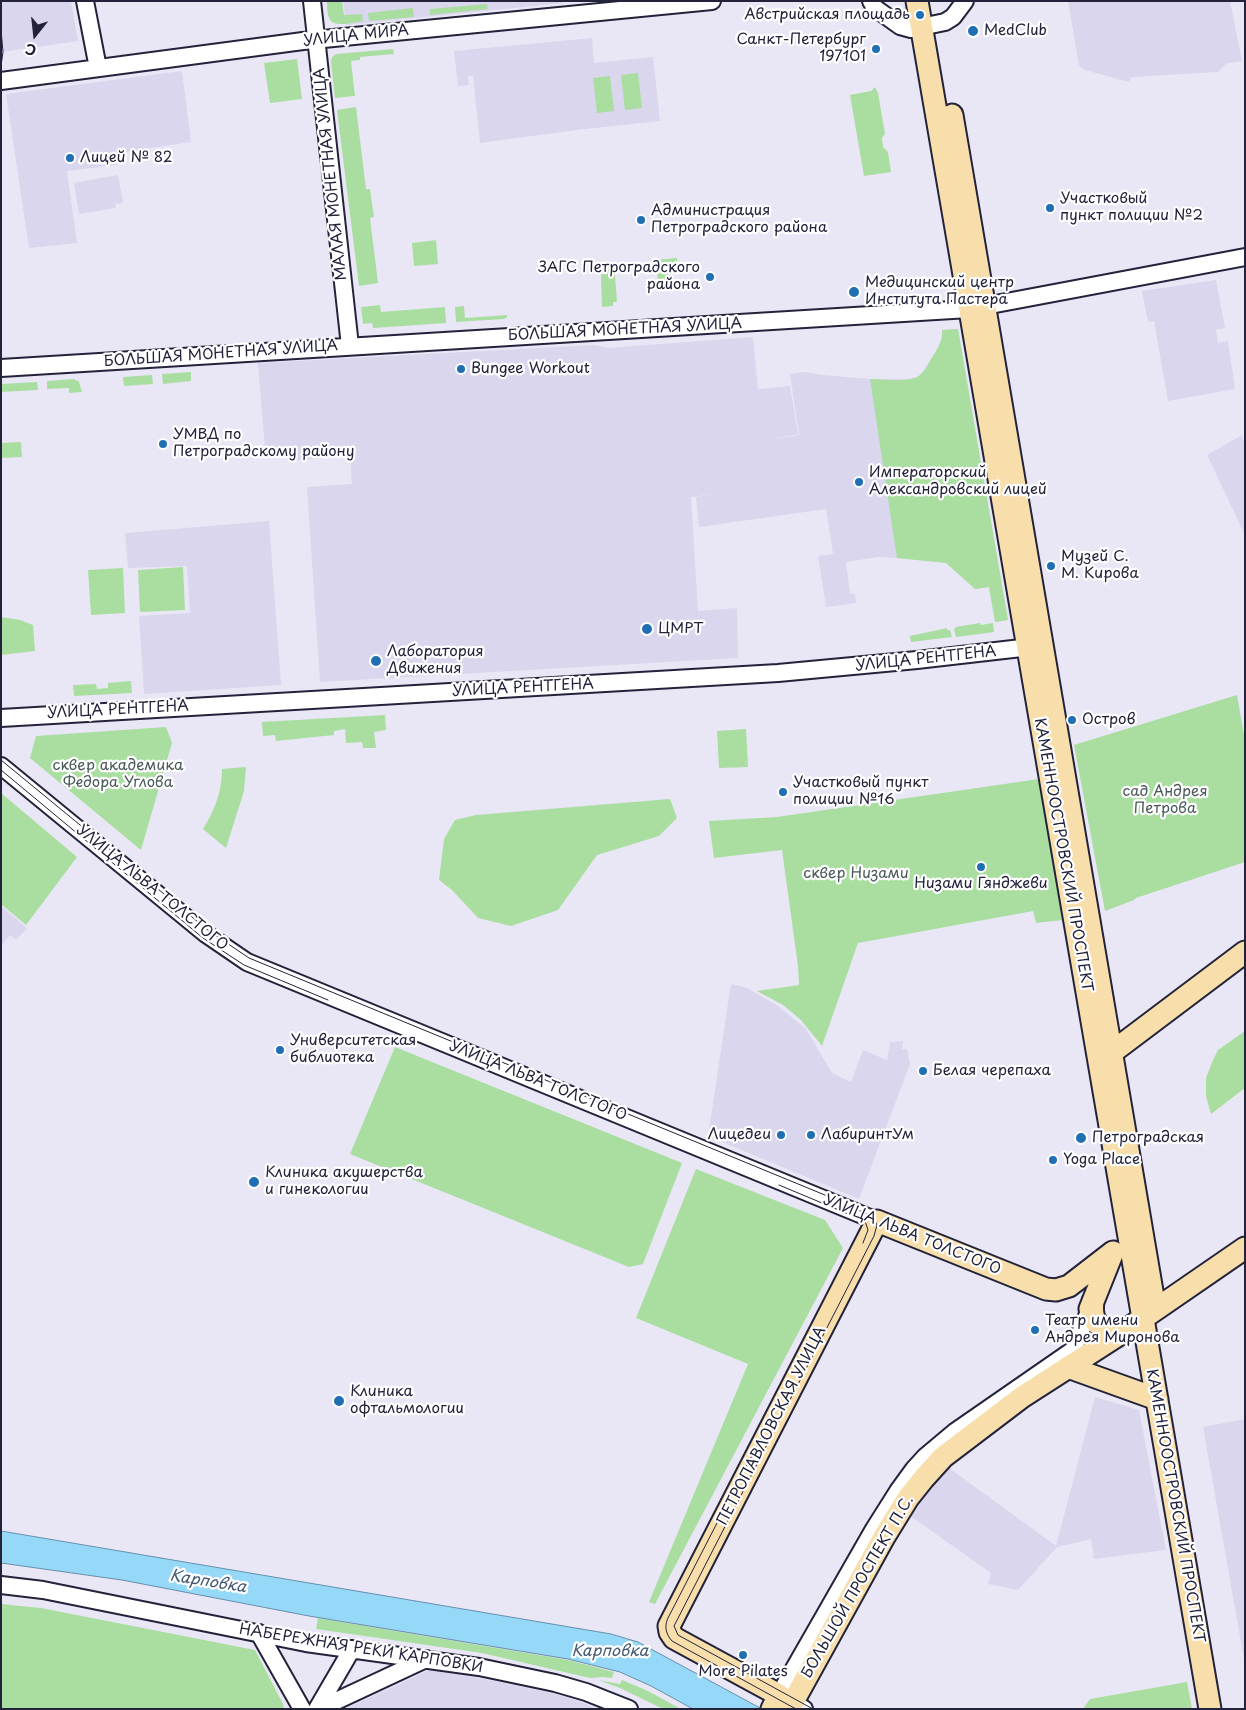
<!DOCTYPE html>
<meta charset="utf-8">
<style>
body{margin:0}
#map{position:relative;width:1246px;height:1710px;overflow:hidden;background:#e9e7f5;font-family:"Playpen Sans",sans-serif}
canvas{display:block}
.frame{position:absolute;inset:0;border:2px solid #22223b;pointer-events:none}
.north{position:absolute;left:10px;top:10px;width:50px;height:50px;-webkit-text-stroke:4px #fff;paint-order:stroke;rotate:196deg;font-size:14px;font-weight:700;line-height:20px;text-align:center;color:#22223b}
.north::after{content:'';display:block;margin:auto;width:18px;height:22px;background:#22223b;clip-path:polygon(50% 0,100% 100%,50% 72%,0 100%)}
</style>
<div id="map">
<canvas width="1246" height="1710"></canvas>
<div class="frame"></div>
<div class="north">С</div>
</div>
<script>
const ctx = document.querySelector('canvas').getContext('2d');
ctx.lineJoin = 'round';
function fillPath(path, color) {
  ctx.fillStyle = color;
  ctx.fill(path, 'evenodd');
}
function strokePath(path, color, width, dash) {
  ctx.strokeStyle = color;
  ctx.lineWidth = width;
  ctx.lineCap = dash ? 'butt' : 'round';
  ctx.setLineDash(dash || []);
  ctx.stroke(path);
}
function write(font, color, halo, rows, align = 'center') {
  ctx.font = font + ' "Playpen Sans",sans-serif';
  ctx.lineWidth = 4.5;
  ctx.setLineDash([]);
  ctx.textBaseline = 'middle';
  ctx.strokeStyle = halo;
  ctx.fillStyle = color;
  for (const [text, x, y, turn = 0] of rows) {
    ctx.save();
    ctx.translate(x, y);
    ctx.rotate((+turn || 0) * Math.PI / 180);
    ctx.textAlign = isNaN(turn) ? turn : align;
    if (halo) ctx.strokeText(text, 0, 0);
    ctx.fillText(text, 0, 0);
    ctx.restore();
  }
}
fillPath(new Path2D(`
 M1 1H71L78 41 1 52Z
 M343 1H563V3L346 25Z
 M1068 1H1230L1242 61 1227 63 1218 72 1131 77 1129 82 1085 70 1079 66Z
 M592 38 594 63 653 57 660 121 576 130 480 143 473 76H468L469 85 458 86 454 51Z
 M182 71 191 142 124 152 125 164 67 171 77 243 29 248 6 94Z
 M118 175 123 203 115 204 116 208 79 214 74 183Z
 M1216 280 1225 328 1216 330 1218 343 1228 341 1235 389 1168 401 1154 321 1148 322 1142 291Z
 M958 329 1008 620 995 622 989 587 975 589 946 563 897 558 878 557 846 562 850 594H855L856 603 826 607 818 556 833 554 826 509 699 527 696 497 722 493 691 497 698 611 737 608 738 658 320 682 307 487 352 484 350 456 287 461 286 450H265L258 363 595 345 607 348 753 337 758 389 790 386 798 434 768 440 769 449 768 440 799 435 790 374 804 372 823 375 870 379H910L918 377 922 373 936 351 943 337 942 330Z
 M1242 435 1243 441H1245V535L1207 455Z
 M269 521 281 685 144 694 139 616 190 613 187 566 128 568 125 533Z
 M1 906 27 928 16 940 10 935 1 946Z
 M731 984 747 988 778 1006 806 1029 832 1073 851 1082 863 1050 887 1060 890 1042 903 1041 902 1049H907L910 1064 859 1199 708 1136Z
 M1095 1397 1139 1410 1166 1550 1094 1559 1091 1539 1057 1547 1018 1590 988 1584 991 1573 909 1515 949 1468 1056 1546Z
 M1245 1419V1665L1203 1427Z
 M433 1668 555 1694 584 1703 597 1709H345Z`), '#dad6ee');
fillPath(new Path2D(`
 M327 1H342L344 15 362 14 363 21C355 22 333 29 329 18 327 13 327 6 327 1Z
 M487 4 488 9 430 15V9Z
 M413 8 414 17 369 21 368 13Z
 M393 49 394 54 360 57V60L351 61 355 96 335 98 331 62 332 57 336 54Z
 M297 59 302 99 270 103 264 63Z
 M638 73 642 108 625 110 621 75Z
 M610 76 614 111 597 113 593 78Z
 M875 87 878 93 885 134 882 138 883 147 888 152 891 172 864 176 850 95 871 91Z
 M356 107 366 189H370L374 217 370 218 378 283 359 286 337 110Z
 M436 240 438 264 414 266 412 243Z
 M677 258V268L667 269 668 283 660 284 658 281 656 260Z
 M614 262 617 302H613V306L602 307 601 275 607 271V263Z
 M380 305 381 312 445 307 446 323 373 328 372 323 363 324 361 307Z
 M464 306 465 318 507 315V317L504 319 456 322 455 307Z
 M958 329 1008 620 995 622 989 587 975 589 946 563 897 558 870 379C882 379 912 383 920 375 926 370 929 362 933 356 938 348 943 340 942 330Z
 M191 372V381L163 384 162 374Z
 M152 375 153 384 124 386 123 377Z
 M74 379 79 382 82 392 69 393V388L47 389V381Z
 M37 382 38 390 1 392V384Z
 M21 442 22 457 1 458V443Z
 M183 567 185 610 140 612 138 570Z
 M123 568 125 613 91 615 88 570Z
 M1 617 20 620 33 625 35 651 1 655Z
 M980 623 981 625 993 623 994 632 956 637 954 629 956 627Z
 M947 628V630H950L952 637 911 642 910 636Z
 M131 681 132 693 74 696 73 685 96 684 97 689 108 688V683Z
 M1237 695 1245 741V862L1136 898 1134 900 1105 911 1074 745Z
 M385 715 386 730 374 732 376 748H363L362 742 346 743 345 729 334 731V735L276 741 275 735 263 736 262 722Z
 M166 727 172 743 141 850 30 758 36 736Z
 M746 729 748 767 719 768 717 731Z
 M246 767 244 791 226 848 203 829C215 810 222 791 222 769Z
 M1039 779 1063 920 1036 923 1033 911 858 943 822 1046 801 1020 783 1005 757 991 799 985 798 966 782 850 714 858 709 821 777 817Z
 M1 793 77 857 26 925 1 904Z
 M670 799 677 818 659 836 597 855 558 910 511 926 478 918 452 890 439 880 444 839 455 820 476 815Z
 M1245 1031V1088L1211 1114 1206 1096V1078L1213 1060 1218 1050Z
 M395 1047 682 1163 643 1264 629 1267 350 1154Z
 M696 1169 825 1220 843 1248 655 1604 649 1602 748 1364 636 1318Z
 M1 1604 41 1608 255 1650 283 1704 284 1709H1Z
 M318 1618 568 1660 614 1672 612 1678 603 1677 590 1678 482 1653 316 1629Z
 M598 1680 620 1684 622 1680 648 1691 681 1709H663L620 1688Z
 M1187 1682 1192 1709H1083L1090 1699Z`), '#a9dea0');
const water = new Path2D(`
 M1 1531 611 1634 638 1642 762 1709H693L651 1686 620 1672 568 1659 309 1616 122 1580 1 1563Z`);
fillPath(water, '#95d8f7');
strokePath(water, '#678fac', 1);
const minor = new Path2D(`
 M85 1 98 68
 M312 1 350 346
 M871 1 875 8 900 26 911 29 945 22 953 17 965 1
 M1 81 303 41 712 1
 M1 368 969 309 1245 257
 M1 718 778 673 917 660 1039 646
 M1 766 206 934 247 962 877 1221
 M1 1585 43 1590 306 1643 479 1667 555 1683 586 1692 629 1709
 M259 1633 302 1709
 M317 1709 352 1649
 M319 1709 426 1659
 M804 1709 779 1695 874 1529 898 1491 914 1469 925 1457 956 1431 1073 1350 1090 1309`);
const major = new Path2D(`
 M917 1 1210 1709
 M952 115 1153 1297
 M1103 1059 1245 952
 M1093 1301C1090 1324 1100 1329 1120 1334
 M1090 1309 1112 1254
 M1068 1367 1157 1399
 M772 1709 779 1695 674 1638 670 1632 669 1626 877 1221 1046 1289 1056 1290 1069 1286 1113 1252
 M789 1709 884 1537 908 1498 924 1478 943 1457 1022 1397 1120 1334 1245 1248`);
strokePath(minor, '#22223b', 20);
strokePath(major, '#22223b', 25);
strokePath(minor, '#fff', 16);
strokePath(major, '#f8deab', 21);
strokePath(new Path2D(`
 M1 30 3 52 1 66
 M1 760 209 931 249 958 837 1200 873 1217 877 1225 874 1236 674 1626 678 1635 813 1709
 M1 770 203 938 244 965 328 1000
 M779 1185 865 1221 868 1230 863 1243
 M762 1436 669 1616C664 1625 665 1633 672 1641L796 1709`), '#22223b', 1);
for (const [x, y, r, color] of [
 [920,15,5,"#1f6fb2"],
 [973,31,6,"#1f6fb2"],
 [876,49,5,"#1f6fb2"],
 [70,158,5,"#1f6fb2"],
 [1050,208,5,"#1f6fb2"],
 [641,220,5,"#1f6fb2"],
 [710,277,5,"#1f6fb2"],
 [854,292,6,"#1f6fb2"],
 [461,369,5,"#1f6fb2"],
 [163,444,5,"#1f6fb2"],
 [859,482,5,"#1f6fb2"],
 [1051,566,5,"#1f6fb2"],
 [647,629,6,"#1f6fb2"],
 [376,661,6,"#1f6fb2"],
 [1072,720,5,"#1f6fb2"],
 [783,792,5,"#1f6fb2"],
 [981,867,5,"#1f6fb2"],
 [280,1050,5,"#1f6fb2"],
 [923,1071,5,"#1f6fb2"],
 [781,1135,5,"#1f6fb2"],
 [811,1135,5,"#1f6fb2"],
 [1081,1138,6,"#1f6fb2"],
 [1053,1160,5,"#1f6fb2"],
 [254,1182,6,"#1f6fb2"],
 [1035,1330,5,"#1f6fb2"],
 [339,1401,6,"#1f6fb2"],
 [743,1655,5,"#1f6fb2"]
]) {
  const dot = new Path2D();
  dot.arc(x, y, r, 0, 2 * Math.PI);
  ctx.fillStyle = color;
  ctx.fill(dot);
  strokePath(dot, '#fff', 2);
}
write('15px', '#22223b', '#fff', [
 ["Австрийская площадь",910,15,"right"],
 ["MedClub",984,31],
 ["Санкт-Петербург",866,40,"right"],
 ["197101",866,57,"right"],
 ["Лицей № 82",80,158],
 ["Участковый",1060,199],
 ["пункт полиции №2",1060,216],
 ["Администрация",651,211],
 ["Петроградского района",651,228],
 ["ЗАГС Петроградского",700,268,"right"],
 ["района",700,285,"right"],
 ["Медицинский центр",865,283],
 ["Института Пастера",865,300],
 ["Bungee Workout",471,369],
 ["УМВД по",173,435],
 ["Петроградскому району",173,452],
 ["Императорский",869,473],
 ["Александровский лицей",869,490],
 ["Музей С.",1061,557],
 ["М. Кирова",1061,574],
 ["ЦМРТ",658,629],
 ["Лаборатория",387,652],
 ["Движения",387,669],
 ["Остров",1082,720],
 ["Участковый пункт",793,783],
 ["полиции №16",793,800],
 ["Низами Гянджеви",981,884,"center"],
 ["Университетская",290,1041],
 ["библиотека",290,1058],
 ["Белая черепаха",933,1071],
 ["Лицедеи",771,1135,"right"],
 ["ЛабиринтУм",821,1135],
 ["Петроградская",1092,1138],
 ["Yoga Place",1063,1160],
 ["Клиника акушерства",265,1173],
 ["и гинекологии",265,1190],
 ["Театр имени",1045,1321],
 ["Андрея Миронова",1045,1338],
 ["Клиника",350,1392],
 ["офтальмологии",350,1409],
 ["More Pilates",743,1672,"center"]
], 'left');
write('15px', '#22223b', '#fff', [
 ["УЛИЦА МИРА",356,36,-6],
 ["МАЛАЯ МОНЕТНАЯ УЛИЦА",331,174,-96],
 ["БОЛЬШАЯ МОНЕТНАЯ УЛИЦА",625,330,-3],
 ["БОЛЬШАЯ МОНЕТНАЯ УЛИЦА",221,354,-4],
 ["УЛИЦА РЕНТГЕНА",926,659,-6],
 ["УЛИЦА РЕНТГЕНА",523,688,-3],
 ["УЛИЦА РЕНТГЕНА",118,710,-3],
 ["КАМЕННООСТРОВСКИЙ ПРОСПЕКТ",1063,855,80],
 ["УЛИЦА ЛЬВА ТОЛСТОГО",152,888,39],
 ["УЛИЦА ЛЬВА ТОЛСТОГО",538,1081,22],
 ["УЛИЦА ЛЬВА ТОЛСТОГО",912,1235,22],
 ["ПЕТРОПАВЛОВСКАЯ УЛИЦА",772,1426,-63],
 ["КАМЕННООСТРОВСКИЙ ПРОСПЕКТ",1175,1506,80],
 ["БОЛЬШОЙ ПРОСПЕКТ П.С.",858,1587,-60],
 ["НАБЕРЕЖНАЯ РЕКИ КАРПОВКИ",361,1649,9]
]);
write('15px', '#4a5a59', '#fff', [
 ["сквер академика",118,766],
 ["Федора Углова",118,783],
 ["сад Андрея",1165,792],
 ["Петрова",1165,809],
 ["сквер Низами",856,874]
]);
write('italic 16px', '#445973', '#fff', [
 ["Карповка",208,1582,9],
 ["Карповка",610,1652]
]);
</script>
